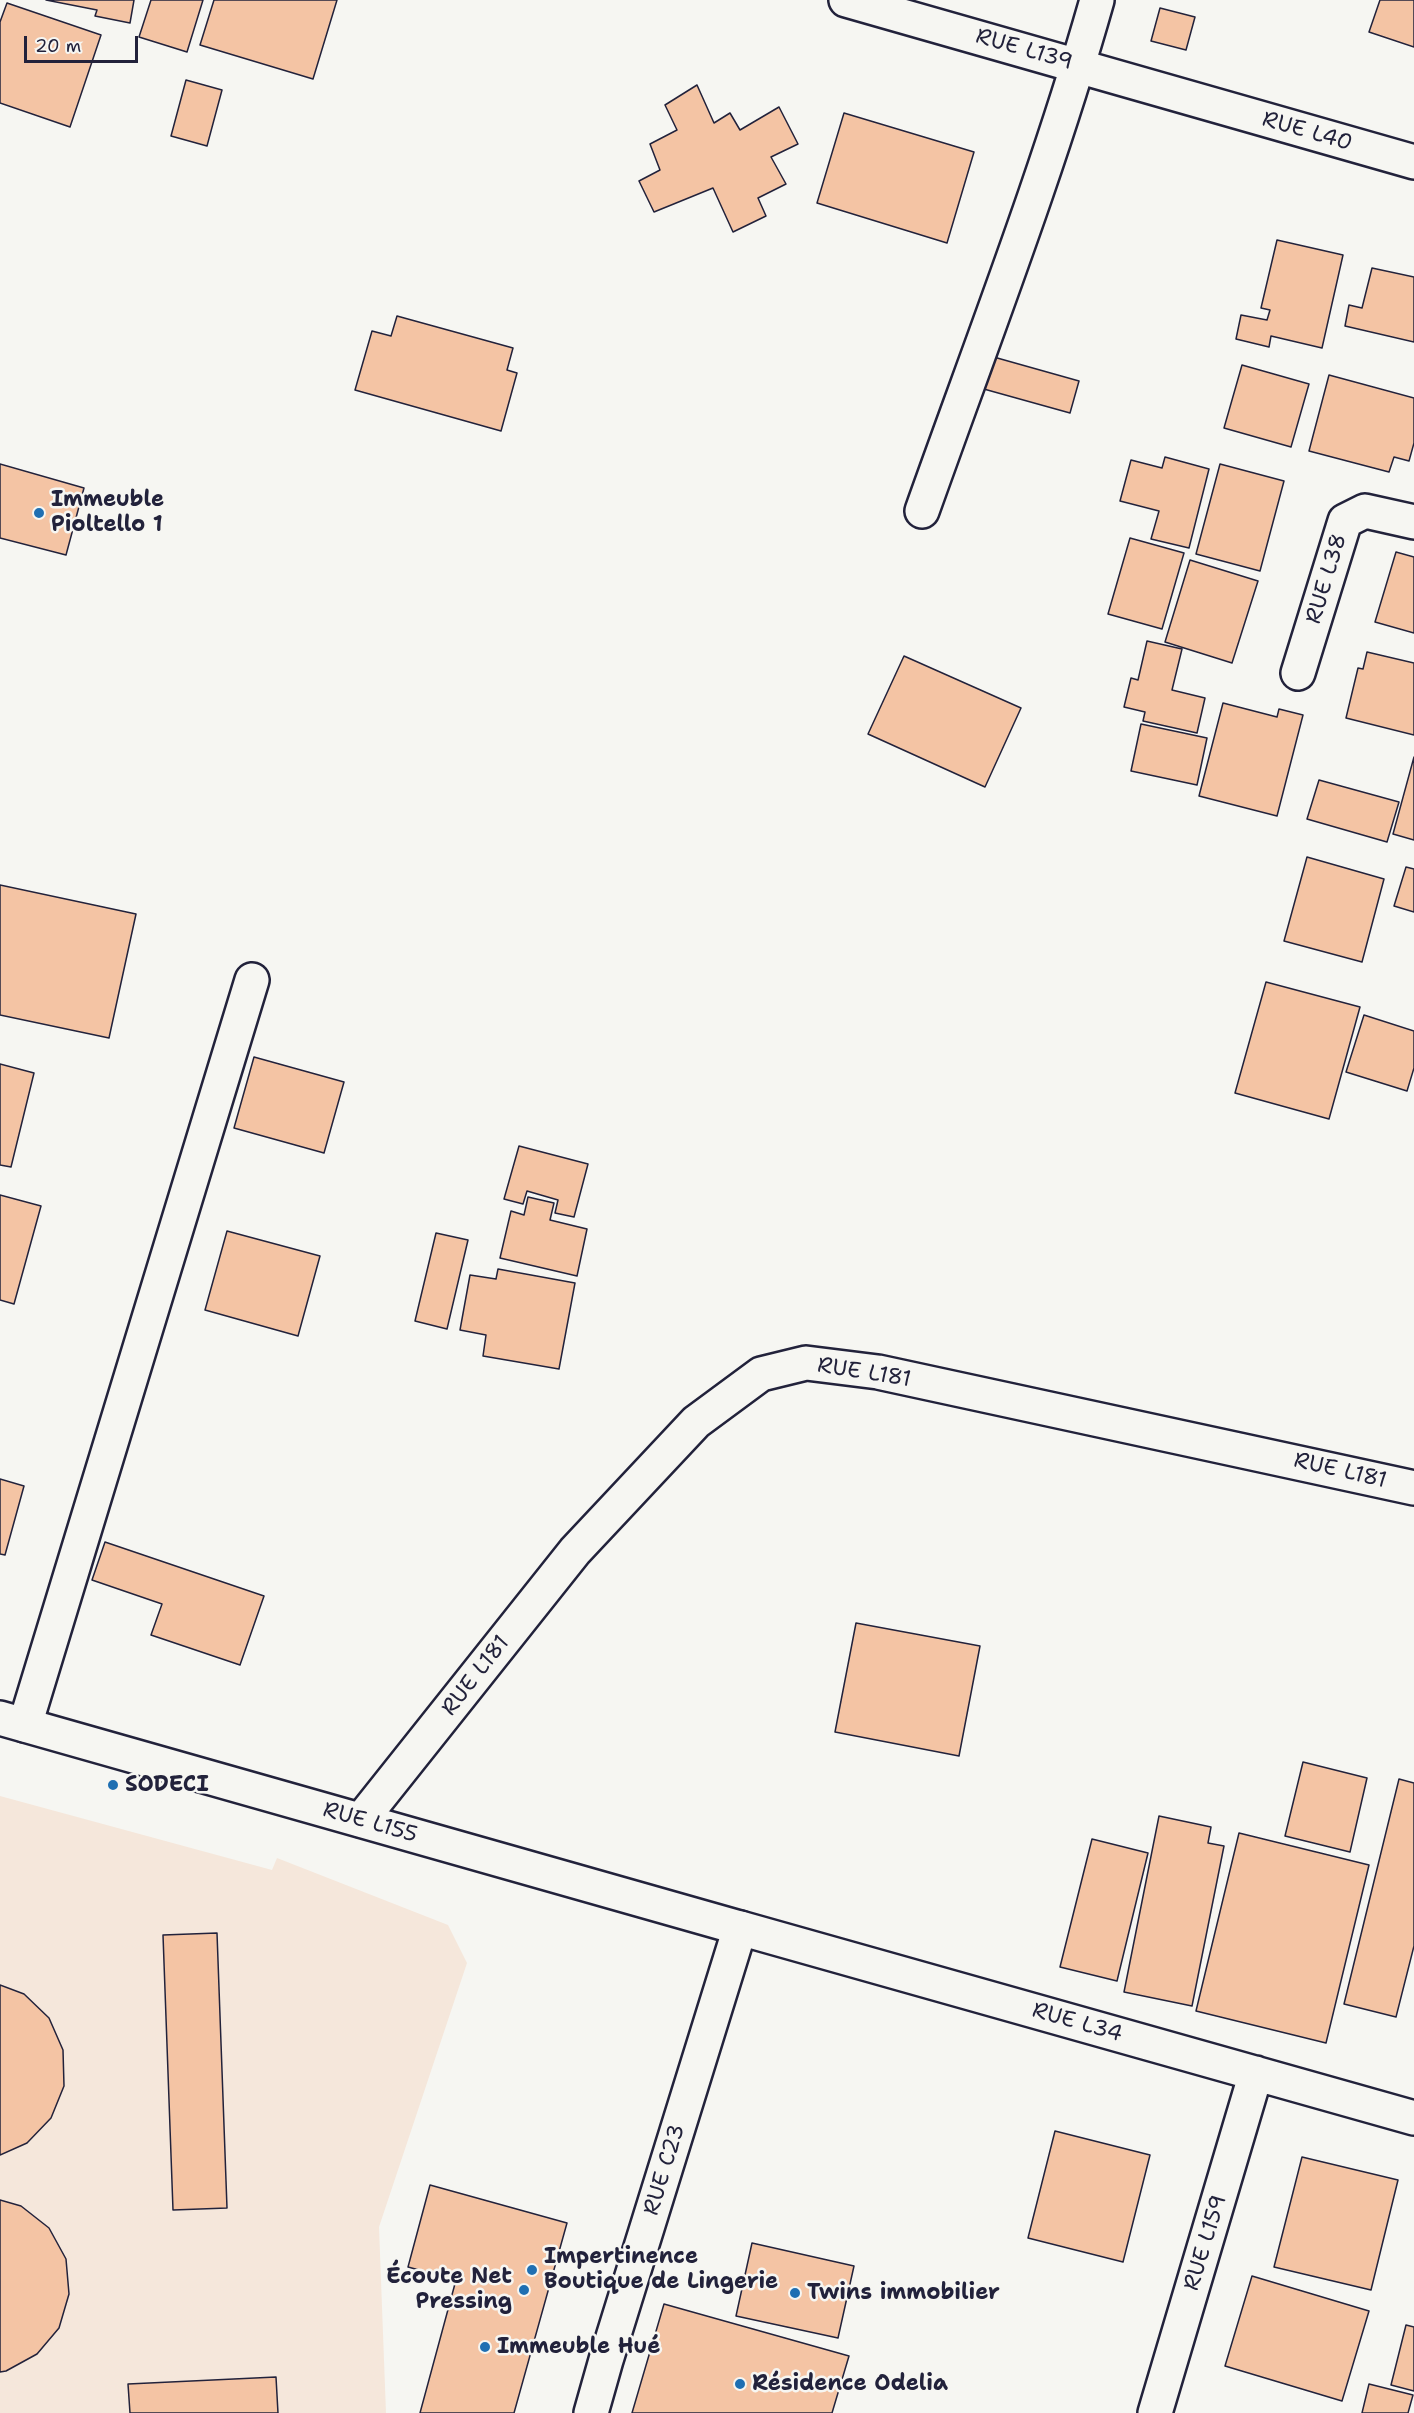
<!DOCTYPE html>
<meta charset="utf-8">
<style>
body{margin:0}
#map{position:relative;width:1414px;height:2413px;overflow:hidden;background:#f6f6f2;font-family:"Shantell Sans",sans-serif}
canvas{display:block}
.scale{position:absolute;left:24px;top:36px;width:114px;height:27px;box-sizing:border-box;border:3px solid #22223b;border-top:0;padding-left:8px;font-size:18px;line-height:21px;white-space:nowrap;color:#22223b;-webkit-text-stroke:4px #f6f6f2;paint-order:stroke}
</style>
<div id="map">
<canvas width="1414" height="2413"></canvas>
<div class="scale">20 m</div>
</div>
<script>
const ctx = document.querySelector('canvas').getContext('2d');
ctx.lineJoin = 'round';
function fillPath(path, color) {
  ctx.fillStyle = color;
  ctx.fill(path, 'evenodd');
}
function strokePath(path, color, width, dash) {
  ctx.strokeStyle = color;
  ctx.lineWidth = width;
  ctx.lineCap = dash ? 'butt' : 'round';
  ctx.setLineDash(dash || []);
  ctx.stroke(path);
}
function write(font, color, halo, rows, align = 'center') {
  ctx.font = font + ' "Shantell Sans",sans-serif';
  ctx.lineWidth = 5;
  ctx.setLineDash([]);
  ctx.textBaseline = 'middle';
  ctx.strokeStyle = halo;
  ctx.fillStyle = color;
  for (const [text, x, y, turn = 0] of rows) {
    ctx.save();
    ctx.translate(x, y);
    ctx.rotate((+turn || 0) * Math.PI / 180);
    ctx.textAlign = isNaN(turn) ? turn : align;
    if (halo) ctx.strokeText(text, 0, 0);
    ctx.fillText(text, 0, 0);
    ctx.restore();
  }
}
fillPath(new Path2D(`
 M0 1796 272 1870 277 1858 448 1925 467 1963 379 2227 386 2413H0Z`), '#f5e7db');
const building = new Path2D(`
 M46 0H134L130 23 95 16 97 10Z
 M151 0H203L187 52 139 37Z
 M214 0H337L313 79 200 45Z
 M1380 0H1414V47L1369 32Z
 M7 3 101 35 70 127 0 103V22Z
 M1160 8 1195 17 1186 50 1151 41Z
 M186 80 222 90 207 146 171 136Z
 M697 85 714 123 730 113 740 130 779 107 798 144 771 157 786 184 758 198 766 216 733 232 713 188 654 212 639 181 660 170 650 144 677 130 665 105Z
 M844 113 974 152 947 243 817 203Z
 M1277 240 1343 255 1322 348 1271 336 1269 347 1236 339 1241 315 1267 320 1270 310 1261 308Z
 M1372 268 1414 277V342L1345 326 1349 305 1362 308Z
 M397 316 513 348 507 370 517 373 501 431 355 390 372 331 391 336Z
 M983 354 1079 381 1070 413 973 386Z
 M1242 365 1309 384 1291 447 1224 428Z
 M1329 375 1414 398V443L1409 461 1394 457 1389 472 1309 451Z
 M1165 457 1209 469 1189 548 1151 539 1159 511 1120 501 1131 460 1162 468Z
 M0 464 84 488 66 555 0 538Z
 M1220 464 1284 481 1260 571 1196 554Z
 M1130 538 1184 553 1162 629 1108 614Z
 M1396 552 1414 557V633L1375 622Z
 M1190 560 1258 581 1232 663 1165 642Z
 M1147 641 1182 649 1172 690 1205 698 1197 733 1143 721 1145 712 1124 707 1131 678 1138 680Z
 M1367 652 1414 663V735L1346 718 1358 668 1363 669Z
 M904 656 1021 708 985 787 868 734Z
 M1223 703 1277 717 1279 709 1303 715 1277 816 1199 796Z
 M1141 724 1207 738 1197 785 1131 771Z
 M1414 757V840L1393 834Z
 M1319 780 1399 802 1387 842 1307 819Z
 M1307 857 1384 879 1362 962 1284 941Z
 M1406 867 1414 869V912L1394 906Z
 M0 885 136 914 109 1038 0 1015Z
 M1266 982 1360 1007 1329 1119 1235 1093Z
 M1364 1015 1414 1031V1068L1407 1091 1346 1072Z
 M254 1057 344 1082 324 1153 234 1128Z
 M0 1064 34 1073 11 1167 0 1165Z
 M519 1146 588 1164 574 1217 555 1213 558 1200 527 1191 523 1204 504 1199Z
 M0 1195 41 1206 14 1304 0 1300Z
 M528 1197 554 1203 550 1220 587 1229 577 1276 500 1258 511 1211 524 1215Z
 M227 1231 320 1256 298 1336 205 1310Z
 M436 1233 468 1240 447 1329 415 1321Z
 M498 1269 575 1283 559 1369 483 1356 486 1335 460 1330 470 1275 496 1279Z
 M0 1479 24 1486 5 1555 0 1554Z
 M105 1542 264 1596 240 1665 151 1635 162 1604 92 1580Z
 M856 1623 980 1646 959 1756 835 1732Z
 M1303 1762 1367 1778 1350 1852 1285 1836Z
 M1399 1779 1414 1783V1946L1396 2017 1344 2004Z
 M1159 1816 1211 1827 1208 1843 1224 1846 1192 2006 1124 1992Z
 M1239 1833 1369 1865 1326 2043 1196 2011Z
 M1092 1839 1148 1853 1117 1981 1060 1967Z
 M217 1933 227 2208 173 2210 163 1935Z
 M0 1985 24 1994 49 2018 63 2050 64 2086 51 2118 27 2143 0 2155Z
 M1055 2131 1150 2155 1123 2262 1028 2238Z
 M1302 2157 1398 2180 1371 2290 1274 2267Z
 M430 2185 567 2223 514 2413H420L456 2280 408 2267Z
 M0 2200 21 2206 49 2228 66 2259 69 2294 59 2328 37 2354 6 2371 0 2372Z
 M752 2243 854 2266 838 2338 736 2316Z
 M1252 2276 1369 2311 1342 2401 1225 2366Z
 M664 2304 849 2356 832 2413H632Z
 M1406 2325 1414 2327V2391L1391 2385Z
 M276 2377 278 2413H130L128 2384Z
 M1369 2384 1413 2395 1408 2413H1362Z`);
fillPath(building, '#f4c4a4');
strokePath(building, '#22223b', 1.5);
const street = new Path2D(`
 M846 0 1414 162
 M922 511C982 342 1048 173 1097 0
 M1298 673 1345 521 1365 511 1414 522
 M25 1725 252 980
 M361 1820 575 1551 696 1422 761 1374 806 1363 878 1372 1414 1488
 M740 1928 1414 2118
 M1155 2413 1256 2073`);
const secondary = new Path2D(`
 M0 1718 740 1928 606 2360 591 2413`);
strokePath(street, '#22223b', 38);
strokePath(secondary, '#22223b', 38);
strokePath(street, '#f6f6f2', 33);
strokePath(secondary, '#f6f6f2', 33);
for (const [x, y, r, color] of [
 [39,513,6,"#1f6fb2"],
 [113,1785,6,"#1f6fb2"],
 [532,2270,6,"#1f6fb2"],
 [524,2290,6,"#1f6fb2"],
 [795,2293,6,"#1f6fb2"],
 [485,2347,6,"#1f6fb2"],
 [740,2384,6,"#1f6fb2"]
]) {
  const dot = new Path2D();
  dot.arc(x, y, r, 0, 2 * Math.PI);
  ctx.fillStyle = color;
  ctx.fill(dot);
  strokePath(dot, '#f6f6f2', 2);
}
write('22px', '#22223b', '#f6f6f2', [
 ["RUE L139",1024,50,16],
 ["RUE L40",1307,132,16],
 ["RUE L38",1327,579,-73],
 ["RUE L181",864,1373,9],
 ["RUE L181",1340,1471,13],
 ["RUE L181",476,1676,-52],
 ["RUE L155",370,1823,16],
 ["RUE L34",1077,2023,16],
 ["RUE C23",665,2170,-73],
 ["RUE L159",1206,2243,-73]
]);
write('bold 22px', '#22223b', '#f6f6f2', [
 ["Immeuble",51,500],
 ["Pioltello 1",51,525],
 ["SODECI",125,1785],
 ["Impertinence",544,2257],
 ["Boutique de Lingerie",544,2282],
 ["Écoute Net",512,2277,"right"],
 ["Pressing",512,2302,"right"],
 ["Twins immobilier",807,2293],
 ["Immeuble Hué",497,2347],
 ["Résidence Odelia",752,2384]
], 'left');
</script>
